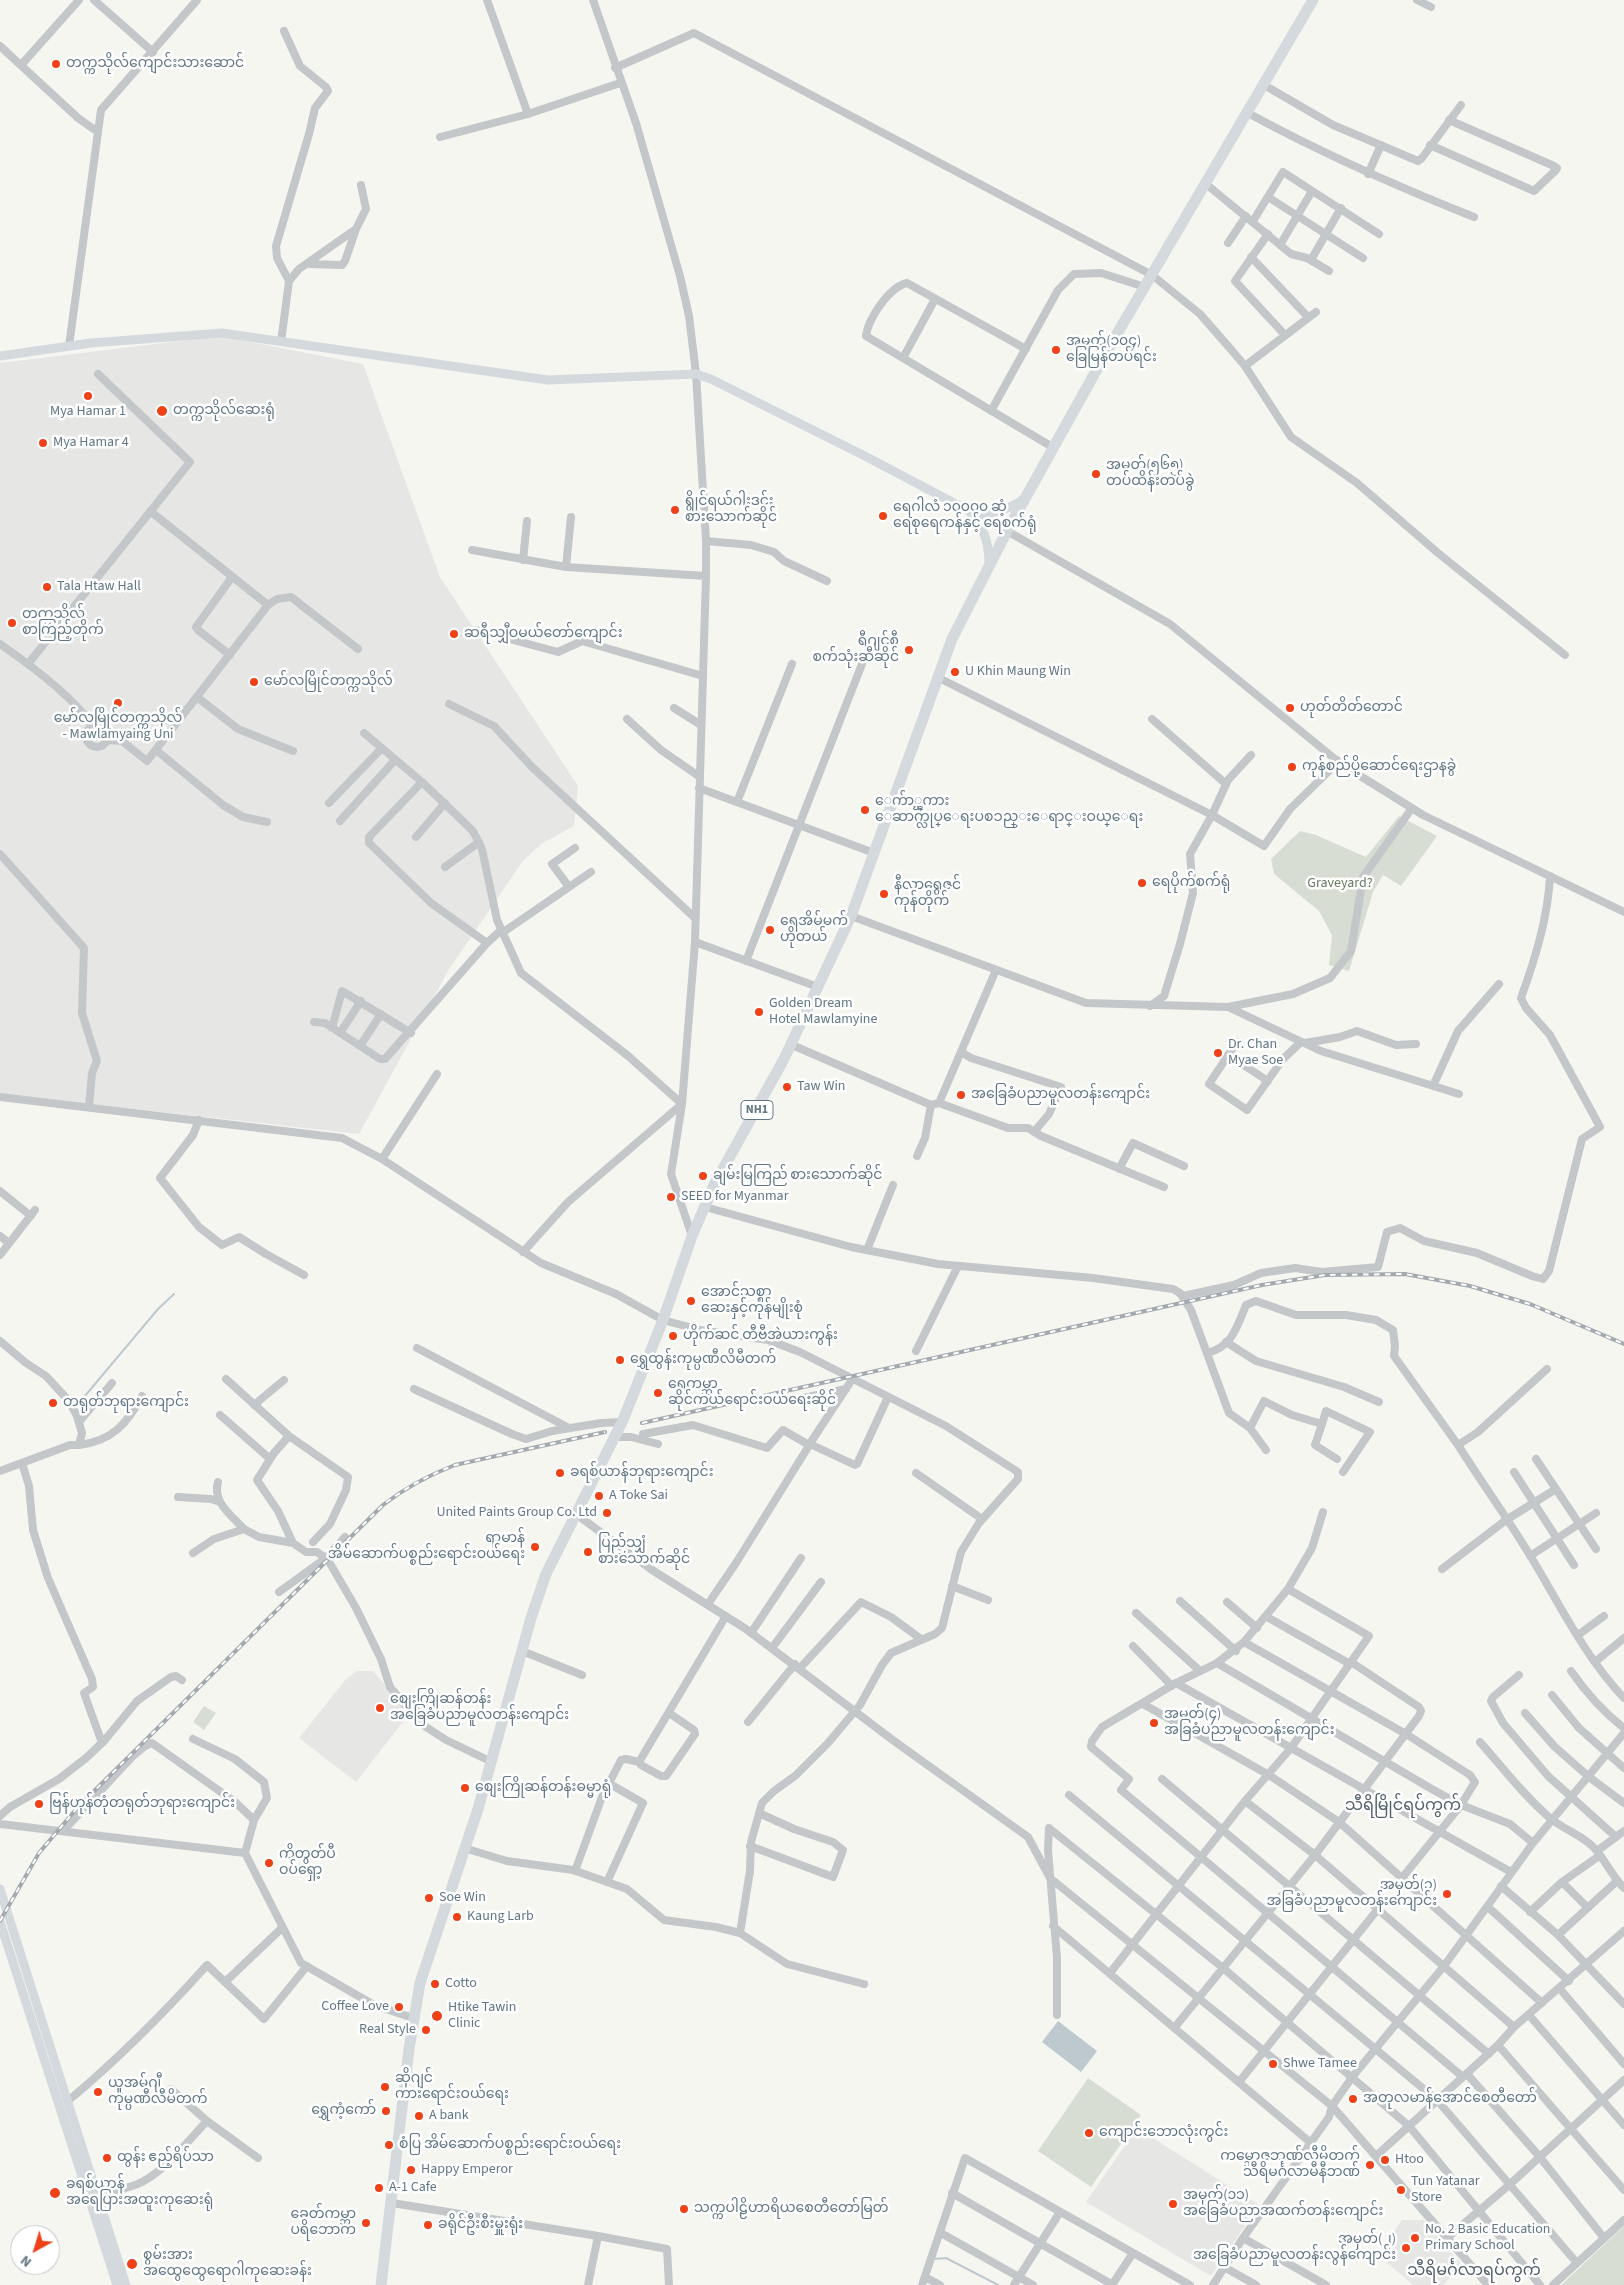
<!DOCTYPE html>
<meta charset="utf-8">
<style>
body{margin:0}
#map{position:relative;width:1624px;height:2285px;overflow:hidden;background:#f6f6f1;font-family:"Source Sans 3",sans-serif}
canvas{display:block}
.north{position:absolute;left:10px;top:2225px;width:50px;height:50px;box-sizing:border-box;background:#fff;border:1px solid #c0c9ce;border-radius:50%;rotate:219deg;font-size:14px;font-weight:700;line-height:20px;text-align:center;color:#627785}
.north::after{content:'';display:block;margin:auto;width:18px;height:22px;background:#ef4118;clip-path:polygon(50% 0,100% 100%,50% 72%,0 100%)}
</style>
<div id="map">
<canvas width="1624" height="2285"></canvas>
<div class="north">N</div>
</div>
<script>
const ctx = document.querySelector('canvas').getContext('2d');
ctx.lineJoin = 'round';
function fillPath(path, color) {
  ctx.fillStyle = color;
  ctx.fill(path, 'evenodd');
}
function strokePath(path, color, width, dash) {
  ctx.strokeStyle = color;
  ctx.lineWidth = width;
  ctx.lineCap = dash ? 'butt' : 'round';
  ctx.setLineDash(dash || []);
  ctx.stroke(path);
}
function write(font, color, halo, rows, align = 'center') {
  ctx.font = font + ' "Source Sans 3","Noto Sans Myanmar",sans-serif';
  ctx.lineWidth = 5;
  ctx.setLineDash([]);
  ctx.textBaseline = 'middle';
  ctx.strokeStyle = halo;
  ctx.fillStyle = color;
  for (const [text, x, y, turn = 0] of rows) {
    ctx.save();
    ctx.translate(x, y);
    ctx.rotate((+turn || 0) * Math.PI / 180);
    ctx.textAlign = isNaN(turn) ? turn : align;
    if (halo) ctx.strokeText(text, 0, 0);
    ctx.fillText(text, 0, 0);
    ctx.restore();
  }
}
fillPath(new Path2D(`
 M220 336 363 364 440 577 578 786 574 826 541 844 522 862 448 971 359 1134 0 1094V363Z
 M357 1671H373L409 1714 356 1782 299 1738 346 1679Z
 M1137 2128 1259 2205 1211 2276 1086 2202Z
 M1402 2220H1424L1462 2265 1443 2285H1413L1378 2255Z`), '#e6e7e5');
fillPath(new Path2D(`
 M1399 816 1437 836 1401 886 1383 875 1373 892 1349 971 1329 965 1332 935 1319 911 1274 874 1271 859 1300 831 1316 835 1366 857Z
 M204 1706 216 1713 204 1730 193 1722Z
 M1088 2078 1141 2115 1091 2187 1038 2151Z
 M1624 2226V2285H1561Z`), '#d7ddd2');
fillPath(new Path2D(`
 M1058 2021 1097 2051 1081 2072 1042 2042Z`), '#bdc9ce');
strokePath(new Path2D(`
 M79 1403 158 1309 174 1294
 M934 2259 946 2258 998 2285`), '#bdc9ce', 2);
strokePath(new Path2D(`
 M94 0 153 52
 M487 0 528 114
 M593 0 636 123 680 276 689 316 696 374 706 541V576L695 942 682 1104 671 1174 692 1236
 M1417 0 1431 7
 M0 46 78 118 98 132
 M22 64 79 0
 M615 68 694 33 1152 275 1200 314 1228 346 1245 366 1291 437 1357 483 1438 553 1565 655
 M1264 85 1333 125 1418 161 1422 158 1461 105
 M1248 113C1321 153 1396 186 1474 217
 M440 137 528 114 620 83
 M1430 145 1534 191 1556 170 1557 168 1554 166 1449 120
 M1368 174 1381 145
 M1206 184 1291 254 1307 258 1329 271
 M1268 197 1363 258
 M1253 221 1283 172 1379 234
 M1268 234 1235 281 1285 335
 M1228 243 1246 216
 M1280 245 1312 191
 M1251 257 1308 317
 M1311 260 1341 208
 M309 264 342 265 345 261 356 229 366 209 361 185
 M289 281 299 269 356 229
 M281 342 289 281 277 258 276 246 309 134 315 108 328 91 326 87 300 66 284 31
 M69 346 101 110 197 0
 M1026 349 907 283C889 287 868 319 866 336L1054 448
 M903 358 935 299
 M1245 366 1316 312
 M991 411 1058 290 1074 274 1101 273 1145 287
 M1007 531 1170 624 1341 764 1423 815 1624 912
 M706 541 751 545 774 552 784 561 827 581
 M472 550 566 567 706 576
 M523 560 527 521
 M566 567 571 517
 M268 605 277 599 291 597 358 649
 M476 630 558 652 582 641 703 676
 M0 644C29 664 73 697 93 726
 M230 655 198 630 196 627 232 577
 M28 664 190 462 98 374
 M937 677 1212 815 1264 846 1290 809 1328 772 1337 760
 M197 697 238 729 293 751
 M449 704 494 726 532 767 694 917
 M674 708 701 725
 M627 719 661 750 700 777
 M1152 719 1226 784
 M86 736a11 11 0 1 1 22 0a11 11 0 1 1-22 0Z
 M364 733 422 782 473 831 482 849 497 920 521 973 627 1055 682 1104 568 1202 523 1252
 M108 740 122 741 147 761 268 605 150 511
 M156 750 223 805 243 817 267 822
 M422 782 369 837V843L431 903 487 943
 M699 788 874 853
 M737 802 792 664
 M329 803 382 748
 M340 821 395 760
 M416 837 445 803
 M0 854 84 948 82 1013 97 1061 92 1073 89 1107
 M445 867 479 842
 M569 887 552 864 575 848
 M851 916 1086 1003 1228 1007 1321 1051 1459 1094
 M502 933 591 872
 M695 942 818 987
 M746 961 862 664
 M1150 1006 1164 996 1180 944 1193 893 1190 854 1212 815 1228 780 1251 755
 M1228 1007 1293 994 1330 978 1351 951 1363 877 1412 808
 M314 1022 325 1023 380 1059H385L487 943 500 931
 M332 1028 342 991 411 1033
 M340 1033 361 1001
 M1237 1042 1209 1084 1247 1110 1283 1059 1301 1042
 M1305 1043 1340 1037 1357 1031 1396 1045 1416 1044
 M792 1045 931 1105 939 1103 1008 1128H1028L1041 1136 1164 1187
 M360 1046 381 1014
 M961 1052 971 1058 1061 1087 1049 1114 1034 1132
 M1228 1055 1268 1081
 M1433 1086 1458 1031 1499 984
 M0 1097 342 1138 382 1159 541 1263 616 1294 663 1320 700 1330 768 1340 800 1352 946 1426 1018 1472V1479L979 1523 961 1552 942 1628 935 1634 891 1653 882 1665 860 1705 828 1743 795 1776 774 1791 762 1803 751 1842 750 1871 740 1933
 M939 1103 996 970
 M199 1120 193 1135 160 1178 199 1227 222 1245 239 1237 266 1254 304 1275
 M917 1156 925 1138 931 1105
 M382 1159 437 1074
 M1119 1169 1133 1143 1184 1166
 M0 1191 31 1216
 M705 1207 851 1247 938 1264 1093 1278 1173 1289 1180 1293 1191 1310 1229 1413 1250 1428 1266 1450
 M0 1236 9 1243
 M867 1250 893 1185
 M0 1255 35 1210
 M1183 1296 1234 1285 1261 1273 1295 1268 1322 1272 1378 1267 1387 1232 1400 1228 1424 1241 1477 1253 1532 1276 1543 1279 1549 1271 1582 1139 1600 1127 1550 1035 1526 1008 1521 998C1535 959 1548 918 1550 876
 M0 1341 26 1363 46 1376 69 1401 77 1416 82 1433 79 1445H70L0 1471
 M1226 1342 1256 1361 1344 1387 1379 1402
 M417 1348 569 1428
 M916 1351 958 1266
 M1207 1353C1232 1347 1237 1327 1246 1305L1256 1301 1296 1315H1346L1376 1320 1393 1330 1395 1346 1394 1356 1458 1445
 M1547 1369 1478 1432 1458 1445C1482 1483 1508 1519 1531 1557 1560 1605 1585 1657 1624 1698
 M226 1379 289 1436 348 1477 346 1490 330 1524 313 1542
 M414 1389 512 1434 526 1439 552 1431 601 1423 622 1422
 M803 1398 846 1389
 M254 1405 284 1380
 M220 1415 269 1458
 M79 1422 112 1383
 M1322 1424 1315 1445 1337 1459
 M1250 1428 1264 1401 1292 1415 1322 1424 1326 1411 1370 1432 1343 1472
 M643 1434 693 1425 767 1448 783 1430 809 1445 853 1378
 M289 1436 274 1453 257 1480 278 1511 293 1543 306 1552H317L328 1560 356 1608 381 1659 390 1687 420 1723 446 1740 492 1762
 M614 1437H631L658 1444
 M79 1445C112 1441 127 1424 142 1396
 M1536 1459 1596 1549
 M22 1463 29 1486 33 1530 48 1578 92 1679 93 1687 84 1693 102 1743
 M1514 1472 1574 1565
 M916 1473 982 1519
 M218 1482C212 1502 232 1516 244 1529
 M178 1497 211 1499 220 1502
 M1323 1512 1312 1548 1288 1589 1244 1642 1217 1663 1176 1683 1102 1727 1092 1741 1091 1747 1129 1779 1121 1790 1463 2077
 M576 1514 652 1570 746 1629 894 1741 1028 1837 1050 1878 1332 2106 1488 2285
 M193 1553 214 1539 244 1529 259 1537 293 1543
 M1530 1556 1596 1513
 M1442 1569 1506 1520 1556 1489
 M952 1586 988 1600
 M279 1592 326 1558 345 1537
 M1180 1601 1236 1651
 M1227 1602 1257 1628
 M708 1604 736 1563 810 1444 855 1465 857 1464 888 1397
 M1136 1613 1200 1671
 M1267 1617 1350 1664
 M751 1633 801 1558
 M1578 1635 1604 1616
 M1244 1642 1406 1734 1470 1775 1475 1782 1461 1805 1402 1878
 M1133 1646 1172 1686
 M772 1648 821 1582
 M522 1651 582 1675
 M1595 1662 1624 1638
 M1217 1663 1430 1788 1461 1805 1510 1824 1533 1843
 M800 1668 861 1602 891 1617 921 1639
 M1571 1671C1587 1694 1602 1711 1624 1728
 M1519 1675 1493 1697 1491 1701 1503 1723 1548 1776 1616 1837
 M1176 1683 1511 1872
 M1552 1695 1579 1728 1624 1768
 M1143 1704 1269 1775 1339 1822 1542 2003
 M1525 1713 1554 1746 1589 1777 1624 1803
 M748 1722 795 1664
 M193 1739 235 1759 264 1782 267 1798 254 1820 245 1853
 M1480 1742C1503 1768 1524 1796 1550 1818 1564 1830 1585 1836 1597 1851 1607 1864 1613 1877 1624 1888
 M639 1762 726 1616
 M1162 1779 1489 2054
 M1069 1795 1437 2100 1577 2263
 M1245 1801 1315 1855 1514 2027
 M0 1816 10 1807 59 1779 86 1758 104 1741 137 1701 171 1677 176 1676 182 1680
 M0 1824 245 1853 301 1963 374 2005 413 2018
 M1049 1828 1223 1968 1409 2126 1540 2285
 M1049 1828 1048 1850 1057 1958V2015
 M64 1830 132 1757 145 1746 152 1743 235 1802 254 1820
 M750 1846 833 1877 843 1850 833 1842 794 1829 759 1813
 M464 1848 507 1861 573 1870 627 1889 664 1920 716 1927 740 1933 787 1964 864 1984
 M1597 1851 1624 1831
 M575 1871 602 1797 621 1760 626 1759 639 1762 641 1765 661 1776H666L695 1734 694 1730 669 1713
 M607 1882 643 1803 610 1784
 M1562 1882 1588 1908
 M1501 1886 1558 1935 1624 2004
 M1488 1907 1569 1981
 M1530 1912 1562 1882 1599 1856
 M1053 1926 1311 2143
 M1558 1935 1617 1881
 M1110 1973 1245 1801 1291 1748 1369 1636 1288 1589
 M225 1982 282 1928
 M1560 1989 1624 2064
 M1529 2015 1624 2125
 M1175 2027 1315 1855 1419 1716 1421 1711 1419 1707 1351 1662
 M1498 2045 1624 2190
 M1467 2074 1539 2156 1604 2238
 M1239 2082 1378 1909
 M171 2089 207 2121 258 2158
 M68 2101C118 2059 164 2013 207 1965L264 2019 307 1966
 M1376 2156 1498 2045 1514 2027 1624 1931
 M952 2193 1113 2285
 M97 2195C111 2191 129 2189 142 2182 168 2168 187 2142 207 2121
 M392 2203 598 2236 667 2249 669 2285
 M941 2233 1033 2285
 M1243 2238 1326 2285
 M1447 2238 1508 2186 1624 2080
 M1224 2267 1256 2285
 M925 2277 940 2285
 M588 2285 598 2236
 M922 2285 965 2158 1190 2285
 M1014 2285 1060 2212
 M1112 2285 1133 2253
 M1213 2285 1243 2238 1329 2117 1332 2106 1353 2076 1444 1966 1533 1843 1624 1733
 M1553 2285 1624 2220`), '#c3c7ca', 8);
strokePath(new Path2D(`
 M0 356 91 343 222 333 548 380 696 374 711 379 863 455 1007 531
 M976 512C992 517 1010 508 1024 499
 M971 515C985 527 989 546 989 564
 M0 1889 126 2285
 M0 1922 117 2285`), '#d3d9dd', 9);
strokePath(new Path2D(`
 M381 2285 409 2049 420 1983 478 1809 531 1618 546 1574 623 1420 663 1320 692 1236 714 1185 784 1059 851 916 952 639 1007 531 1111 344 1313 0`), '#d3d9dd', 11);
const rail = new Path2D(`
 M642 1423 1262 1285 1325 1275 1405 1274 1470 1286 1530 1304 1624 1344
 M0 1921 39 1853 78 1807 383 1505C405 1488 429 1475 455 1465L605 1432`);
strokePath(rail, '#a3aaaf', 4);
strokePath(rail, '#fff', 2, [5.5]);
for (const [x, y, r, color] of [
 [56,64,5,"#ef4118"],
 [1056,350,5,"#ef4118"],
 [88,396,5,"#ef4118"],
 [162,411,6,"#ef4118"],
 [43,443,5,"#ef4118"],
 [1096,474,5,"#ef4118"],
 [675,510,5,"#ef4118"],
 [883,516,5,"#ef4118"],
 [47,587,5,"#ef4118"],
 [12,623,5,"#ef4118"],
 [454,634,5,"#ef4118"],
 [909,650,5,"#ef4118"],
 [955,672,5,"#ef4118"],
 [254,682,5,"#ef4118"],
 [118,703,5,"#ef4118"],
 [1290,708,5,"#ef4118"],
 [1292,767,5,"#ef4118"],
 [865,810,5,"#ef4118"],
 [1142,883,5,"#ef4118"],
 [884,894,5,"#ef4118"],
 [770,930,5,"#ef4118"],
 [759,1012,5,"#ef4118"],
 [1218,1053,5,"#ef4118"],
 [787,1087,5,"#ef4118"],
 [961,1095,5,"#ef4118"],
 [703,1176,5,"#ef4118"],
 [671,1197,5,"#ef4118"],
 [691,1301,5,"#ef4118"],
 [673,1336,5,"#ef4118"],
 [620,1360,5,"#ef4118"],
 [658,1393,5,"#ef4118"],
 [53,1403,5,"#ef4118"],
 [560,1473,5,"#ef4118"],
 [599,1496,5,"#ef4118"],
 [607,1513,5,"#ef4118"],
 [535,1547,5,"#ef4118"],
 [588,1552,5,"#ef4118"],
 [380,1708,5,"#ef4118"],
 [1154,1723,5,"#ef4118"],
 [465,1788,5,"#ef4118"],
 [39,1804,5,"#ef4118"],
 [269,1863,5,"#ef4118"],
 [1447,1894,5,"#ef4118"],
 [429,1898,5,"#ef4118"],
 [457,1917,5,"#ef4118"],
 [435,1984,5,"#ef4118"],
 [399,2007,5,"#ef4118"],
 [437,2016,6,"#ef4118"],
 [426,2030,5,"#ef4118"],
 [1273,2064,5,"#ef4118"],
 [385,2087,5,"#ef4118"],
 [98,2092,5,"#ef4118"],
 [1353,2099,5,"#ef4118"],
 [386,2111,5,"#ef4118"],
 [419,2116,5,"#ef4118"],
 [1089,2133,5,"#ef4118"],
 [389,2145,5,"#ef4118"],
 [107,2158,5,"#ef4118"],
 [1385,2160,5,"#ef4118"],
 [1370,2165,5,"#ef4118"],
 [411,2170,5,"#ef4118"],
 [379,2188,5,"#ef4118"],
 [1401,2190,5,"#ef4118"],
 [55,2193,6,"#ef4118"],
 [1173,2204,5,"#ef4118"],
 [684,2209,5,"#ef4118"],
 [366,2223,5,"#ef4118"],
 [428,2225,5,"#ef4118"],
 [1415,2238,5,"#ef4118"],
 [1406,2248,5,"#ef4118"],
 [132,2264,6,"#ef4118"]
]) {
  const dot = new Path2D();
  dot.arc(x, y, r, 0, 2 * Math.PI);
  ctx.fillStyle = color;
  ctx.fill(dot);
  strokePath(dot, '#fff', 2);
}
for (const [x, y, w] of [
 [757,1110,32]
]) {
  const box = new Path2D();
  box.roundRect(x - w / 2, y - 9.5, w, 19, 4);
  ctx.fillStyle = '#fff';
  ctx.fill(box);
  strokePath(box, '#627785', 1);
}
write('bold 12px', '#627785', null, [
 ["NH1",757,1110]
]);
write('14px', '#627785', '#fff', [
 ["တက္ကသိုလ်ကျောင်းသားဆောင်",66,64],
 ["အမှတ်(၁၀၄)",1066,342],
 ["ခြေမြန်တပ်ရင်း",1066,358],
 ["တက္ကသိုလ်ဆေးရုံ",173,411],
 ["Mya Hamar 1",88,412,"center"],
 ["Mya Hamar 4",53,443],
 ["အမှတ်(၅၆၅)",1106,466],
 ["တပ်ထိန်းတပ်ခွဲ",1106,482],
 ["ရွိုင်ရယ်ဂါးဒင်း",685,502],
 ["စားသောက်ဆိုင်",685,518],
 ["ရေဂါလံ ၁၀၀၀၀ ဆံ့",893,508],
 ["ရေစုရေကန်နှင့် ရေစက်ရုံ",893,524],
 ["Tala Htaw Hall",57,587],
 ["တက္ကသိုလ်",22,615],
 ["စာကြည့်တိုက်",22,631],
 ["ဆရီသျှီဝမယ်တော်ကျောင်း",464,634],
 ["ရီဂျင်စီ",899,642,"right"],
 ["စက်သုံးဆီဆိုင်",899,658,"right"],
 ["U Khin Maung Win",965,672],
 ["မော်လမြိုင်တက္ကသိုလ်",264,682],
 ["ဟုတ်တိတ်တောင်",1300,708],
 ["မော်လမြိုင်တက္ကသိုလ်",118,719,"center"],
 ["- Mawlamyaing Uni",118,735,"center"],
 ["ကုန်စည်ပို့ဆောင်ရေးဌာနခွဲ",1302,767],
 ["ေက်ာ္ၾကား",875,802],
 ["ေဆာက္လုပ္ေရးပစၥည္းေရာင္းဝယ္ေရး",875,818],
 ["ရေပိုက်စက်ရုံ",1152,883],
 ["နီလာရွှေဇင်",894,886],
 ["ကုန်တိုက်",894,902],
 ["ရွှေအိမ်မက်",780,922],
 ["ဟိုတယ်",780,938],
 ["Golden Dream",769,1004],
 ["Hotel Mawlamyine",769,1020],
 ["Dr. Chan",1228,1045],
 ["Myae Soe",1228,1061],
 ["Taw Win",797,1087],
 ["အခြေခံပညာမူလတန်းကျောင်း",971,1095],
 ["ချမ်းမြကြည် စားသောက်ဆိုင်",713,1176],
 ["SEED for Myanmar",681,1197],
 ["အောင်သစ္စာ",701,1293],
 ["ဆေးနှင့်ကုန်မျိုးစုံ",701,1309],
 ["ဟိုက်ဆင် တီဗီအဲယားကွန်း",683,1336],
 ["ရွှေထွန်းကုမ္ပဏီလိမီတက်",630,1360],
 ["ရွှေကမ္ဘာ",668,1385],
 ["ဆိုင်ကယ်ရောင်းဝယ်ရေးဆိုင်",668,1401],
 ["တရုတ်ဘုရားကျောင်း",63,1403],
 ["ခရစ်ယာန်ဘုရားကျောင်း",570,1473],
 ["A Toke Sai",609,1496],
 ["United Paints Group Co. Ltd",597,1513,"right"],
 ["ရာမာန်",525,1539,"right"],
 ["အိမ်ဆောက်ပစ္စည်းရောင်းဝယ်ရေး",525,1555,"right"],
 ["ပြည်သျှံ",598,1544],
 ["စားသောက်ဆိုင်",598,1560],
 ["စျေးကြိုဆန်တန်း",390,1700],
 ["အခြေခံပညာမူလတန်းကျောင်း",390,1716],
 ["အမှတ်(၄)",1164,1715],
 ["အခြခံပညာမူလတန်းကျောင်း",1164,1731],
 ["စျေးကြိုဆန်တန်းဓမ္မာရုံ",475,1788],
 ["ဗြန်ဟုန်တုံတရုတ်ဘုရားကျောင်း",49,1804],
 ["ကိုတွတ်ပီ",279,1855],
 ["ဝပ်ရှော့",279,1871],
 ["အမှတ်(၁)",1437,1886,"right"],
 ["အခြခံပညာမူလတန်းကျောင်း",1437,1902,"right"],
 ["Soe Win",439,1898],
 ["Kaung Larb",467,1917],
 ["Cotto",445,1984],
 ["Coffee Love",389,2007,"right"],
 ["Htike Tawin",448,2008],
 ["Clinic",448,2024],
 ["Real Style",416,2030,"right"],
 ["Shwe Tamee",1283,2064],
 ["ဆိုဂျင်",395,2079],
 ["ကားရောင်းဝယ်ရေး",395,2095],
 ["ယူအမ်ဂျီ",108,2084],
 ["ကုမ္ပဏီလီမိတက်",108,2100],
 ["အတုလမာန်အောင်စေတီတော်",1363,2099],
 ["ရွှေကံ့ကော်",376,2111,"right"],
 ["A bank",429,2116],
 ["ကျောင်းဘောလုံးကွင်း",1099,2133],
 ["စံပြ အိမ်ဆောက်ပစ္စည်းရောင်းဝယ်ရေး",399,2145],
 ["ကမ္ဘောဇဘဏ်လီမိတက်",1360,2157,"right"],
 ["သီရိမင်္ဂလာမီနီဘဏ်",1360,2173,"right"],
 ["ထွန်း ဧည့်ရိပ်သာ",117,2158],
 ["Htoo",1395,2160],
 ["Happy Emperor",421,2170],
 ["Tun Yatanar",1411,2182],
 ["Store",1411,2198],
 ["ခရစ်ယာန်",66,2185],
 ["အရေပြားအထူးကုဆေးရုံ",66,2201],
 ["A-1 Cafe",389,2188],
 ["အမှတ်(၁၁)",1183,2196],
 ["အခြေခံပညာအထက်တန်းကျောင်း",1183,2212],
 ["သက္ကပါဠိဟာရိယစေတီတော်မြတ်",694,2209],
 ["ခေတ်ကမ္ဘာ",356,2215,"right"],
 ["ပရိဘောက",356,2231,"right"],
 ["ခရိုင်ဦးစီးမှူးရုံး",438,2225],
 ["No. 2 Basic Education",1425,2230],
 ["Primary School",1425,2246],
 ["အမှတ်(၂)",1396,2240,"right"],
 ["အခြေခံပညာမူလတန်းလွန်ကျောင်း",1396,2256,"right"],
 ["စွမ်းအား",143,2256],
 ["အထွေထွေရောဂါကုဆေးခန်း",143,2272]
], 'left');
write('14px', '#687b62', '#fff', [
 ["Graveyard?",1340,884]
]);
write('16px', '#515f69', '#fff', [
 ["သီရိမြိုင်ရပ်ကွက်",1403,1806],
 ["သီရိမင်္ဂလာရပ်ကွက်",1474,2271]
]);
</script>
